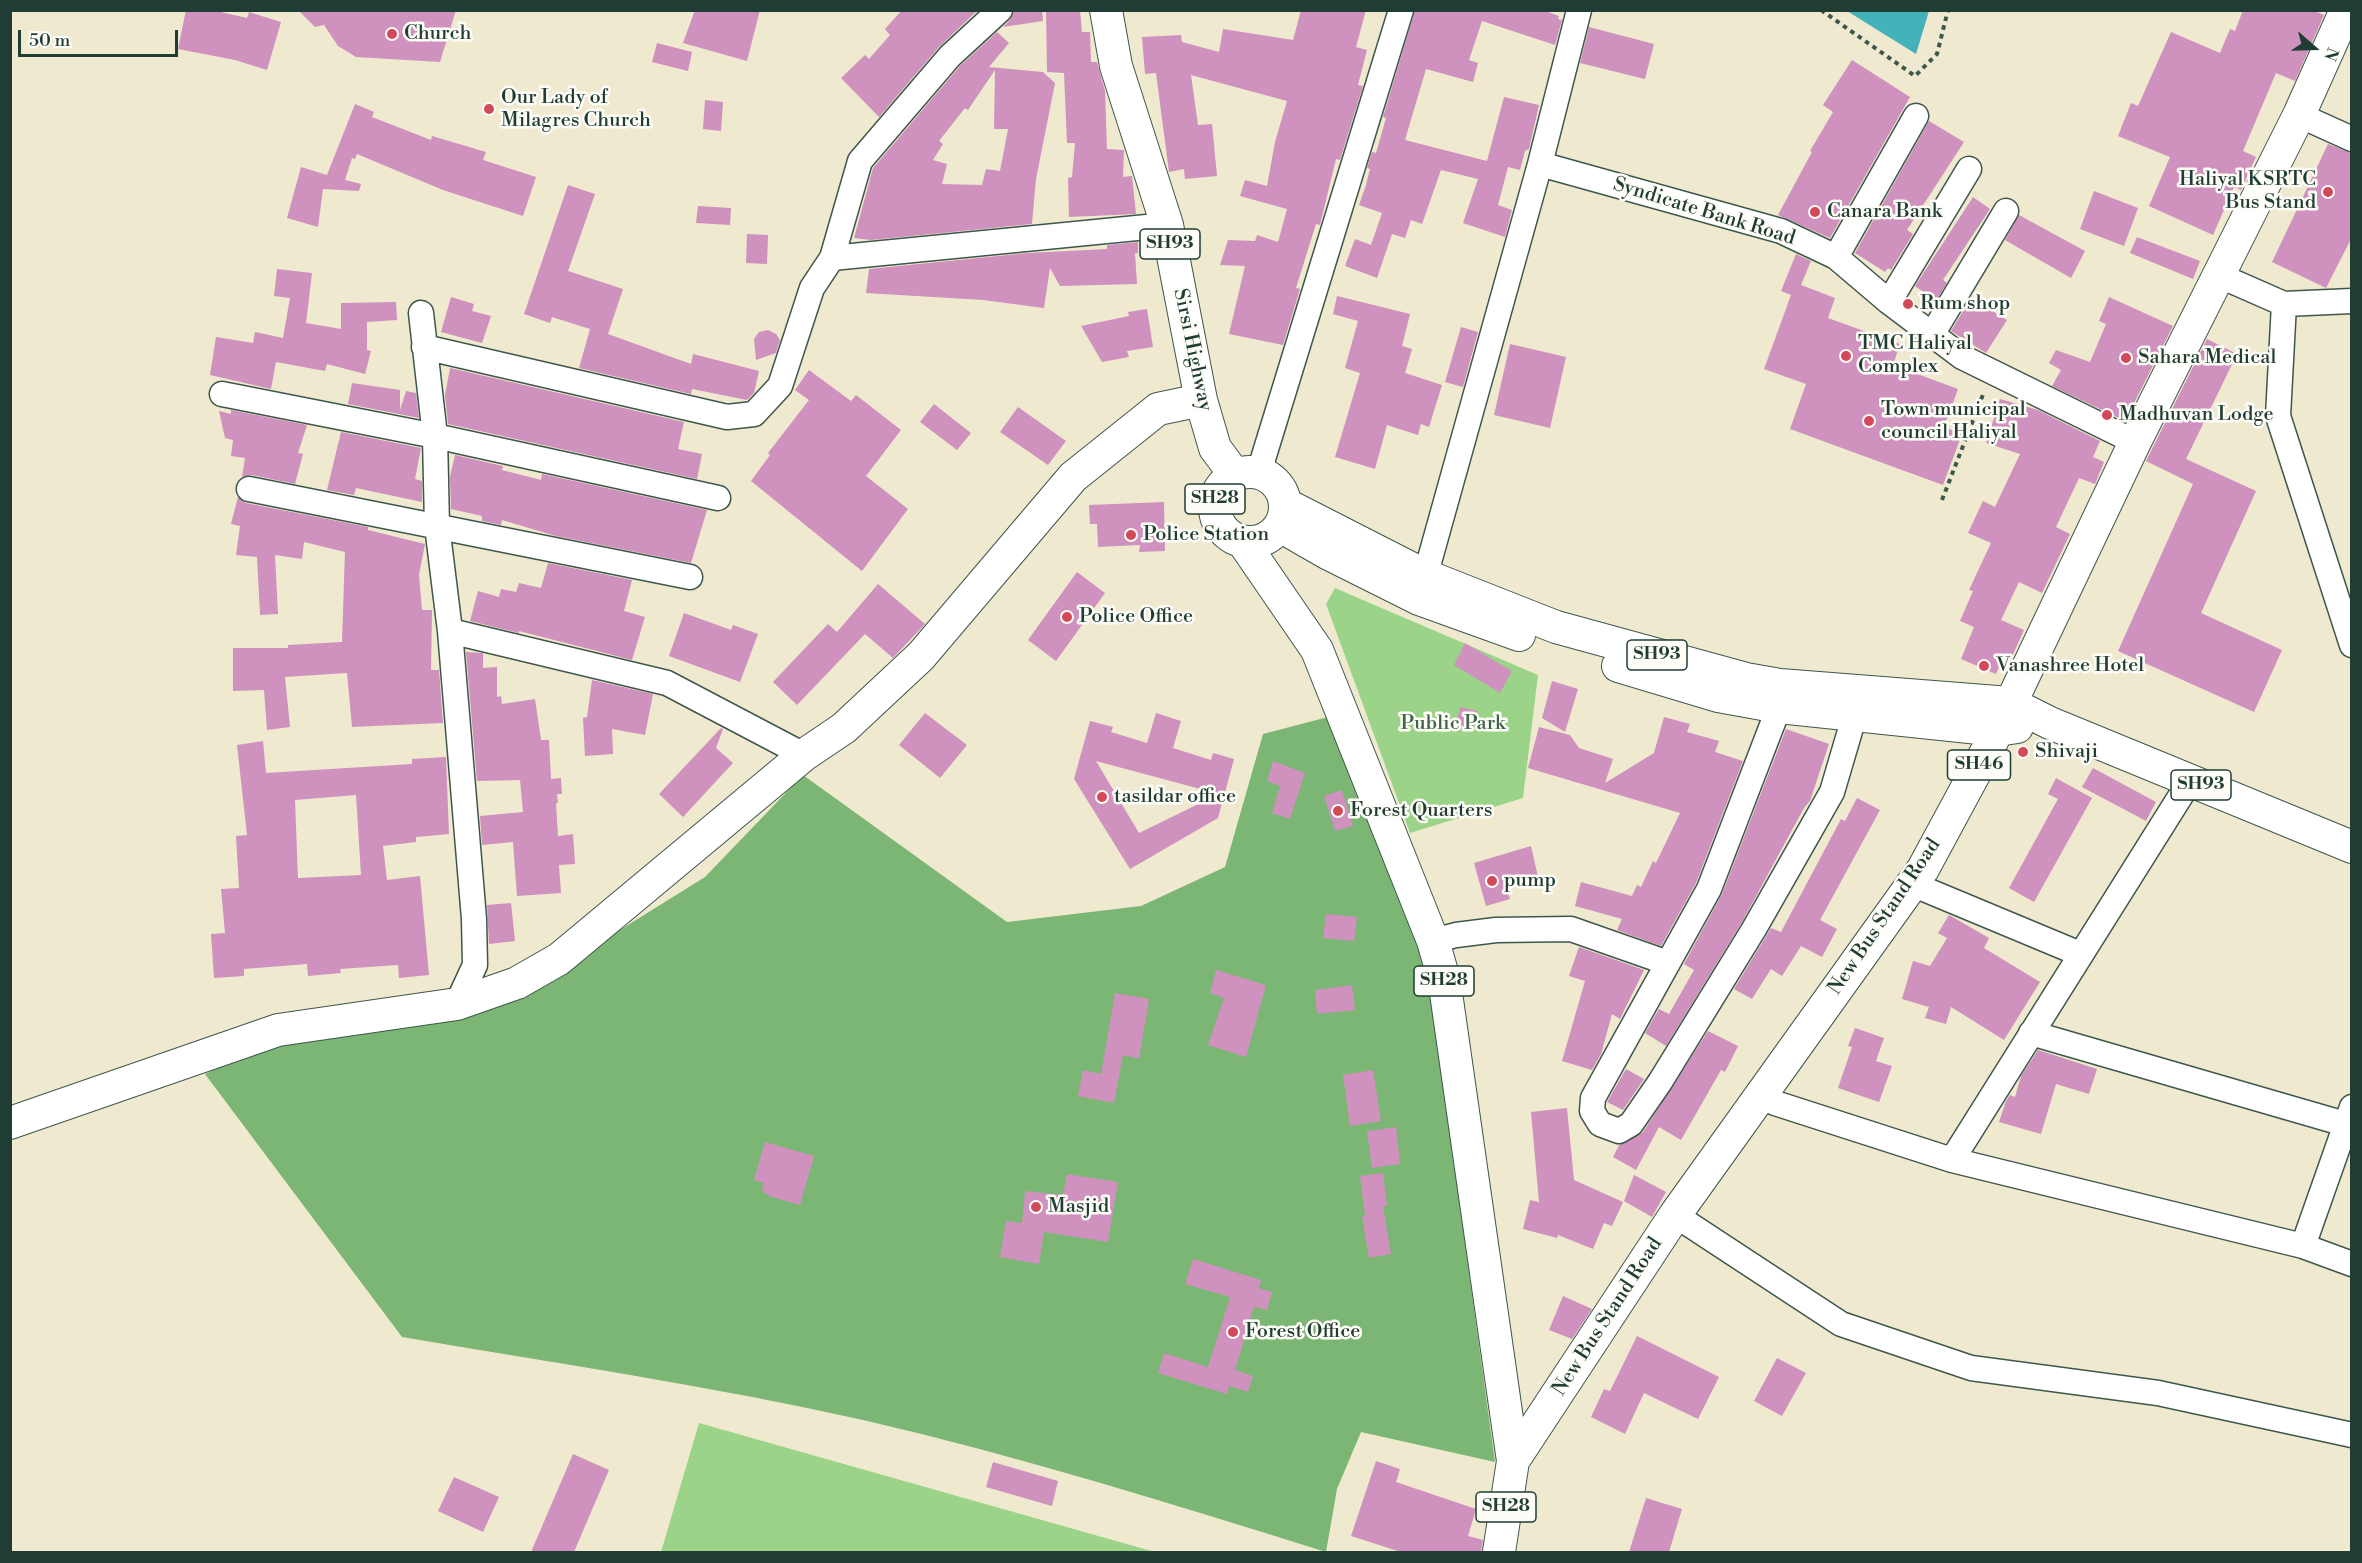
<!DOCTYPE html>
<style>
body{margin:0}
#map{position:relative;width:2362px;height:1563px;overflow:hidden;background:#efe9cf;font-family:"Libre Bodoni",serif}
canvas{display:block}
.frame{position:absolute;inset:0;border:12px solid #1f3d34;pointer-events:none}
.north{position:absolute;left:2284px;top:18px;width:60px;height:60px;-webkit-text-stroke:4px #fdfcf7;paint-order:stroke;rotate:110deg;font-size:16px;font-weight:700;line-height:24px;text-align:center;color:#1f3d34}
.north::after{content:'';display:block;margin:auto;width:21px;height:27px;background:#1f3d34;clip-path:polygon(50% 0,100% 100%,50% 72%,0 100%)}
.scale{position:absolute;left:18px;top:30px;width:160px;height:27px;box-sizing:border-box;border:3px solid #1f3d34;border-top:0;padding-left:8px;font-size:18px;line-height:21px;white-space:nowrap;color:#1f3d34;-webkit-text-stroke:4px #fdfcf7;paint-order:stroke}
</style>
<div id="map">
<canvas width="2362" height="1563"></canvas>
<div class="frame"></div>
<div class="north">N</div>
<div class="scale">50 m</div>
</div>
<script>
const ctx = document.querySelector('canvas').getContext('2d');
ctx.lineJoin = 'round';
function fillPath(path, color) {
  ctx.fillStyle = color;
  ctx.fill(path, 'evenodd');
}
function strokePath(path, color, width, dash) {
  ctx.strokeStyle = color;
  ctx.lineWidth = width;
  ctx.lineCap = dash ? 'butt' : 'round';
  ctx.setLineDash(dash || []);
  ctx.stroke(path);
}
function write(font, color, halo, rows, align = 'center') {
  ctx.font = font + ' "Libre Bodoni",serif';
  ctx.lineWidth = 5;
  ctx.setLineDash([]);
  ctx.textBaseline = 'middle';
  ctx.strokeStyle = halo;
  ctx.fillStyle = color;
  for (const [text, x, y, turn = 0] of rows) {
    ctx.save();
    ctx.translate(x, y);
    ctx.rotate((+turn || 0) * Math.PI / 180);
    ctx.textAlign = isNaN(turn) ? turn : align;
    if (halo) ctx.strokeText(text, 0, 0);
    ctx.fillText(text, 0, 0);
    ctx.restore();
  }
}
fillPath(new Path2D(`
 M1335 588 1538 675 1523 798 1410 833 1326 604Z
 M699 1423 1155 1552H661Z`), '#9bd488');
fillPath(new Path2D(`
 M1328 717 1428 974 1495 1462 1361 1432 1337 1489 1326 1552C1173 1504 1019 1456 863 1420 711 1386 556 1363 402 1337L205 1074 255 1051 538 981 705 877 803 775 1007 922 1141 906 1225 867 1263 734Z`), '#7cb674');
fillPath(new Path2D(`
 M1847 11H1929L1916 54Z`), '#43b3b9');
fillPath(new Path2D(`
 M186 10H212L247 18 249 12 281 22 267 70 235 60 178 49Z
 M298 10H456L440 62 356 57 338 46 324 25 315 27Z
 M695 10H760L747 61 683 43Z
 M902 10H978L939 47 879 117 841 78 865 55 869 59 890 35 885 29Z
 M1014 10H1042L1043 21 1003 27 1010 20Z
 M1046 10H1080L1082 32H1090L1091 62H1097L1105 91 1107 149 1124 150 1123 177 1132 176 1136 214 1069 217 1068 178 1072 177 1075 143H1067L1064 73 1047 72Z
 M1301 10H1366L1356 47 1367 50 1358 85 1363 86 1340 160 1336 159 1320 225 1316 224 1296 288 1300 289 1283 345 1229 334 1245 266 1220 265 1228 240 1255 241 1257 235 1278 242 1287 209 1240 196 1245 180 1267 186 1275 142 1287 101 1191 75 1198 125 1212 124 1217 176 1185 179 1184 169 1169 172 1156 73 1145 74 1142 37 1181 35 1182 42 1219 52 1223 29 1293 40Z
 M1415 10H1542L1559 16 1558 19 1562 20 1555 45 1482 21 1469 60 1478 63 1473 82 1426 69 1405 140 1487 161 1504 97 1539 105 1529 149 1525 151 1520 170 1508 167 1498 205 1512 210 1505 237 1463 223 1478 179 1441 170 1422 224 1411 220 1405 238 1392 234 1377 278 1345 266 1355 239 1371 245 1382 213 1359 205 1366 185 1370 169 1367 168 1372 152 1376 153 1386 118 1383 117Z
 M2243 10H2312L2324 15 2295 81 2276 73 2243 151 2256 157 2241 190 2234 187 2213 235 2149 206 2170 157 2118 136 2131 103 2138 106 2171 32 2220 53 2230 29 2235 31Z
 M1589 27 1654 44 1645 79 1580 63Z
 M997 32 1009 43 989 67 1043 72 1055 83 1036 179 1032 224 871 240 854 238 873 168 960 66ZM995 70 994 129H1008L1000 171 986 169 982 185 942 184 947 164 933 160 943 144 939 141 965 108 968 110Z
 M657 43 692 52 688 71 652 62Z
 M1852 60 1910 97 1830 238 1778 215 1812 152 1810 151 1833 112 1823 105Z
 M705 100 723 102 721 131 703 129Z
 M355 104 374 112 372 117 431 140 432 136 486 152 483 160 536 177 523 216 443 190 357 154 355 159 352 158 345 180 361 184 359 191 323 189 318 227 287 218 301 167 327 175Z
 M1929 121 1964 142 1907 230 1913 234 1891 270 1888 268 1885 272 1855 253Z
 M2328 144 2352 153V237L2326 288 2272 262Z
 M568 185 595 194 568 271 623 289 608 334 691 364 693 354 759 371 754 393 747 400 692 389 691 394 579 368 590 329 552 317 550 323 524 314Z
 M2094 191 2138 208 2124 246 2080 229Z
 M1973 197 1990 209 1943 280 1947 283 1936 301 1915 286Z
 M698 206 731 208 730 225 696 223Z
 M2019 215 2085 251 2071 278 2005 240Z
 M747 234 768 235 767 264 746 263Z
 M2137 237 2200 261 2193 279 2130 253Z
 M1138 242V253H1135L1137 284 1060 286 1050 268 1044 308 983 300 866 293 869 269 1028 253 1107 249V245Z
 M1796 254 1811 261 1801 285 1835 298 1828 318 1900 344 1893 365 1958 389 1944 427 1962 434 1943 485 1790 429 1806 384 1764 369 1791 295 1781 291Z
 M277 269 312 273 306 323 341 329V303L396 302 397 320 367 322V350L371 351 365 374 327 364 325 371 276 362 271 389 210 375 216 337 253 343 255 332 283 338 290 298 274 296Z
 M1337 296 1410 314 1402 346 1412 349 1405 373 1442 385 1429 427 1421 424 1418 435 1387 425 1375 469 1335 457 1360 373 1345 368 1358 321 1333 314Z
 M451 297 474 304 472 311 491 316 482 343 441 332Z
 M2109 297 2173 326 2125 421 2052 386 2061 370 2049 363 2056 350 2090 362 2106 324 2099 321Z
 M1971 298 2007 320 1986 353 1951 331Z
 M1147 309 1153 347 1127 351 1129 357 1102 362 1081 326 1129 316 1128 312Z
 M1461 327 1478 332 1463 387 1445 382Z
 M768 330 776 334 780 340 776 353 756 360 754 339 759 332Z
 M2207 339 2237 354 2186 459 2256 491 2201 613 2282 650 2254 712 2118 651 2193 484 2146 461Z
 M1510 344 1566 357 1550 428 1494 415Z
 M450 368 684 422 678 449 702 454 697 479 448 424 445 395Z
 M809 370 851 401 856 395 901 430 866 476 908 509 862 571 751 481 770 455 768 453 809 400 795 390Z
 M352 383 400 390V410L406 391 416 393 419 418 348 404Z
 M2000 399 2038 410 2100 441 2093 457 2104 462 2095 484 2079 478 2056 527 2070 534 2042 593 2019 582 2001 620 2024 630 2011 659 2004 656 1996 674 1961 659 1974 627 1960 621 1973 591 1969 590 1991 543 1968 533 1983 501 1995 507 2020 454 1986 443Z
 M934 404 971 433 957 450 920 422Z
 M1018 407 1066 441 1048 465 1000 432Z
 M231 410 307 425 298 453 303 454 295 484 252 475 242 477 245 458 231 456 233 440 225 438 219 411 231 414Z
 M341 432 421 448 415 479 422 481V502L356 488 354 495 327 490Z
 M455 455 503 466 502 470 541 480 542 474 707 510 691 563 556 536 502 520 501 525 482 521V516L451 509 450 477Z
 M238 497 246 503 368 527V530L425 544 419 575 422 610H432L431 670H439L443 723 352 727 347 673 285 677 290 727 267 730 264 690 233 691V648H288V645L342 642 345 552 304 542 302 559 275 555 278 614 260 615 257 557 236 555 240 526 231 524Z
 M1164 502 1165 551 1139 552 1140 545 1098 547 1097 524H1090L1089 505Z
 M548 563 632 580 624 611 645 617 632 660 519 631V633L470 621 478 591 499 597 501 589 516 592 519 583 541 588Z
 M1077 572 1105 593 1056 661 1028 640Z
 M878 584 925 624 893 658 865 634 797 705 773 682 828 624 837 632Z
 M684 613 731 630 733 625 758 634 740 682 669 656Z
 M1465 643 1512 671 1500 693 1454 665Z
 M466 652 483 653V668L497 667V697L501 696 502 704 535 699 541 740H549L551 779 561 778 562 794H557L558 803H556L558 836 573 834 575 864 559 865 561 893 517 896 513 842 482 845 480 816 523 812 520 780 477 781Z
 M592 680 653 694 645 735 612 729 613 754 585 756 583 718 587 717Z
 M1552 681 1578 689 1565 732 1542 718Z
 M1460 707 1477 711 1472 730 1456 726Z
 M925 713 967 745 940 778 899 745Z
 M1156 713 1181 721 1173 748 1211 760 1213 753 1234 759 1218 818 1130 869 1074 779 1090 721 1113 727 1111 732 1147 743ZM1096 761 1219 794 1139 833Z
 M1664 717 1690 724 1687 732 1719 741 1715 752 1743 761 1696 883 1661 946 1617 930 1622 919 1575 906 1581 882 1632 896 1637 885 1641 887 1653 861 1656 863 1680 813 1528 768 1539 727 1570 735 1579 748 1613 759 1605 783 1654 753Z
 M721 728 723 729 716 748 733 763 683 817 659 794Z
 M1786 729 1829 744 1810 801 1804 808 1742 922 1666 1046 1645 1033 1659 1009 1669 1014 1694 970 1684 964 1722 894Z
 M263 741 266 773 412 764V759L446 757 449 834 416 837V842L383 846 387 880 420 876 429 975 399 978 398 965 340 969 341 973 308 976 307 964 244 969V976L214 978 211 934 225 933 221 889 239 888 236 836 247 835 237 745ZM356 795 361 875 298 878 295 800Z
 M1273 761 1305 773 1290 819 1272 813 1280 786 1267 781Z
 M2093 768 2156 802 2146 821 2082 787Z
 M2056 778 2092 798 2034 902 2009 888 2058 799 2048 794Z
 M1342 790 1353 826 1335 831 1324 796Z
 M1857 798 1880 810 1820 920 1837 929 1822 957 1801 946 1782 976 1771 969 1752 999 1734 989 1771 928 1781 932 1841 819 1845 821Z
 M1531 846 1538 877 1506 885 1510 899 1486 906 1474 863Z
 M511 903 515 941 489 944 487 905Z
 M1326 914 1357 917 1354 941 1323 938Z
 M1949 915 1989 938 1984 948 2040 982 2004 1040 1951 1007 1946 1024 1925 1018 1929 1007 1902 999 1913 961 1930 966 1947 938 1938 933Z
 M1579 947 1644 970 1620 1019 1612 1014 1601 1054 1592 1070 1562 1061 1585 981 1569 976Z
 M1216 970 1266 985 1246 1057 1208 1045 1224 998 1210 993Z
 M1352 985 1355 1010 1317 1014 1315 990Z
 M1115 993 1149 999 1139 1059 1123 1055 1114 1103 1078 1096 1083 1070 1101 1074Z
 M1855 1028 1884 1038 1876 1061 1892 1066 1879 1102 1838 1088 1852 1047 1848 1046Z
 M1708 1031 1738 1046 1725 1072 1721 1070 1681 1140 1659 1127 1636 1170 1613 1157 1619 1145 1643 1132Z
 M2038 1050 2097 1069 2089 1094 2056 1084 2041 1134 1999 1122 2006 1101 2010 1095 2015 1097 2021 1076Z
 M1626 1069 1644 1079 1623 1110 1607 1102Z
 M1373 1070 1381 1121 1350 1126 1343 1075Z
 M1567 1108 1574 1180 1623 1202 1612 1226 1604 1223 1593 1249 1558 1235 1557 1238 1523 1229 1530 1200 1539 1202 1531 1112Z
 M1396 1127 1400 1164 1372 1168 1367 1131Z
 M765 1142 814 1156 800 1205 769 1196 762 1191 764 1183 754 1180Z
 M1383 1173 1387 1206H1383L1391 1254 1369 1258 1362 1216H1365L1360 1176Z
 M1067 1174 1118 1182 1108 1242 1044 1232 1039 1264 1000 1257 1006 1221 1022 1223 1025 1191 1063 1195Z
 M1634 1175 1666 1192 1652 1217 1624 1201Z
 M1193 1259 1261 1280 1259 1288 1272 1292 1267 1310 1254 1307 1235 1370 1253 1376 1248 1392 1229 1386 1227 1394 1158 1373 1164 1353 1208 1367 1230 1297 1185 1284Z
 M1563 1296 1592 1309 1572 1339 1549 1330Z
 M1637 1336 1719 1377 1698 1419 1644 1393 1625 1434 1591 1417 1604 1389 1610 1391Z
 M1777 1358 1806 1373 1782 1416 1754 1401Z
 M573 1454 609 1470 574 1552H531Z
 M1376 1461 1400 1469 1396 1482 1476 1509 1468 1536 1483 1540 1481 1552H1401L1351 1536Z
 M993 1462 1058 1481 1052 1506 986 1487Z
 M454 1477 499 1497 483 1532 438 1511Z
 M1646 1498 1682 1509 1669 1552H1629Z`), '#cf91bd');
const minor = new Path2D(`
 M2299 115 2352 139
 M1540 164 1781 231 1836 257 1889 302 1962 357 2135 442
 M1836 257 1916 116
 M832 258 860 161 950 56 1000 10
 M2218 275 2284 304 2278 416 2352 645
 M1889 302 1969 169
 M2284 304 2352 301
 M421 313 435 436 437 526 450 631 474 919 475 965 457 1004
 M1933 333 2006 211
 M424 347 727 417 754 414 780 386 812 288 832 258 1167 225
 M222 394 435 436 718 498
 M1259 472 1401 10
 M249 489 690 577
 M1421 591 1540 164 1579 10
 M450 631 667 683 804 755
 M1779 707 1709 889 1593 1098 1592 1111 1600 1124 1619 1131 1631 1124 1660 1082 1754 929 1832 792 1855 714
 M1912 884 2080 954
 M1433 941 1456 935 1496 930 1571 929 1668 963
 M2031 1033 2345 1124
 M1759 1095 1775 1103 1952 1160 2303 1246 2352 1264
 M1952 1160 2190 781
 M1675 1215 1841 1324 1971 1368 2158 1393 2352 1435
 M2303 1246 2352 1107`);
const major = new Path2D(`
 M1106 10 1116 66 1167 225 1201 400 1215 448 1235 475
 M1215 507a35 35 0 1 1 70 0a35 35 0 1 1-70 0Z
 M1285 504 1424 575 1556 627 1746 679 1780 685 2010 703 2050 723 2352 847
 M1280 526 1327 553 1419 599 1519 635
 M1243 542 1317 650 1433 941 1444 979 1513 1461 1499 1552
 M1618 666 1718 696 1779 707 1998 730 2017 727
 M10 1123 278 1030 457 1004 517 983 559 959 804 755 844 728 921 656 1073 477 1158 409 1201 400
 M1513 1461 1675 1215 1923 869 1998 730 2135 442 2299 115 2346 10`);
strokePath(minor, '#3e574b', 27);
strokePath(major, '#3e574b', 34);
strokePath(new Path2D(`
 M1821 10 1915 76 1937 54 1948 10
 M1942 500 1984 392`), '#3e574b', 4, [4.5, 4.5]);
strokePath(minor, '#fff', 24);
strokePath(major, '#fff', 32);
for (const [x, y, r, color] of [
 [392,34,6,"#d1495b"],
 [489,109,6,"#d1495b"],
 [2328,192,6,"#d1495b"],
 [1815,212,6,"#d1495b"],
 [1908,304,6,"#d1495b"],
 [1846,356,6,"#d1495b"],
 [2126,358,6,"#d1495b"],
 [2107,415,6,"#d1495b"],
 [1869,421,6,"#d1495b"],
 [1131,535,6,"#d1495b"],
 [1067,617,6,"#d1495b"],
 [1984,666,6,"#d1495b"],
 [2023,752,6,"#d1495b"],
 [1102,797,6,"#d1495b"],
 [1338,811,6,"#d1495b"],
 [1492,881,6,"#d1495b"],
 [1036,1207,6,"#d1495b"],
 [1233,1332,6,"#d1495b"]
]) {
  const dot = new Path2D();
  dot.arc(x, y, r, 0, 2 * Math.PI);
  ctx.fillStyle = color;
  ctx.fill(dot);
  strokePath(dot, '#fdfcf7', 2);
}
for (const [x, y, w] of [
 [1170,244,60],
 [1215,499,60],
 [1657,655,60],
 [1979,765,63],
 [2201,785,60],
 [1444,981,60],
 [1506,1507,60]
]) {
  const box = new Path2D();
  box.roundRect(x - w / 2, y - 15, w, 30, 4.5);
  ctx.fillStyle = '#fdfcf7';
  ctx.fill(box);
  strokePath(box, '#1f3d34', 1.5);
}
write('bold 18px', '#1f3d34', null, [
 ["SH93",1170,244],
 ["SH28",1215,499],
 ["SH93",1657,655],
 ["SH46",1979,765],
 ["SH93",2201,785],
 ["SH28",1444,981],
 ["SH28",1506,1507]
]);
write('20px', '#1f3d34', '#fdfcf7', [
 ["Church",404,34],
 ["Our Lady of",501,98],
 ["Milagres Church",501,121],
 ["Haliyal KSRTC",2316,180,"right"],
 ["Bus Stand",2316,203,"right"],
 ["Canara Bank",1827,212],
 ["Rum shop",1920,304],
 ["TMC Haliyal",1858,344],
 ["Complex",1858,367],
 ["Sahara Medical",2138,358],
 ["Town municipal",1881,410],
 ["council Haliyal",1881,433],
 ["Madhuvan Lodge",2119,415],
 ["Police Station",1143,535],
 ["Police Office",1079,617],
 ["Vanashree Hotel",1996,666],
 ["Shivaji",2035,752],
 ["tasildar office",1114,797],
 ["Forest Quarters",1350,811],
 ["pump",1504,881],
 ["Masjid",1048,1207],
 ["Forest Office",1245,1332]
], 'left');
write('20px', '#1f3d34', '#fdfcf7', [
 ["Syndicate Bank Road",1704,212,17],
 ["Sirsi Highway",1192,350,78],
 ["New Bus Stand Road",1885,917,-56],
 ["New Bus Stand Road",1608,1317,-57]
]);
write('20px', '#3e6349', '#fdfcf7', [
 ["Public Park",1453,724]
]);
</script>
